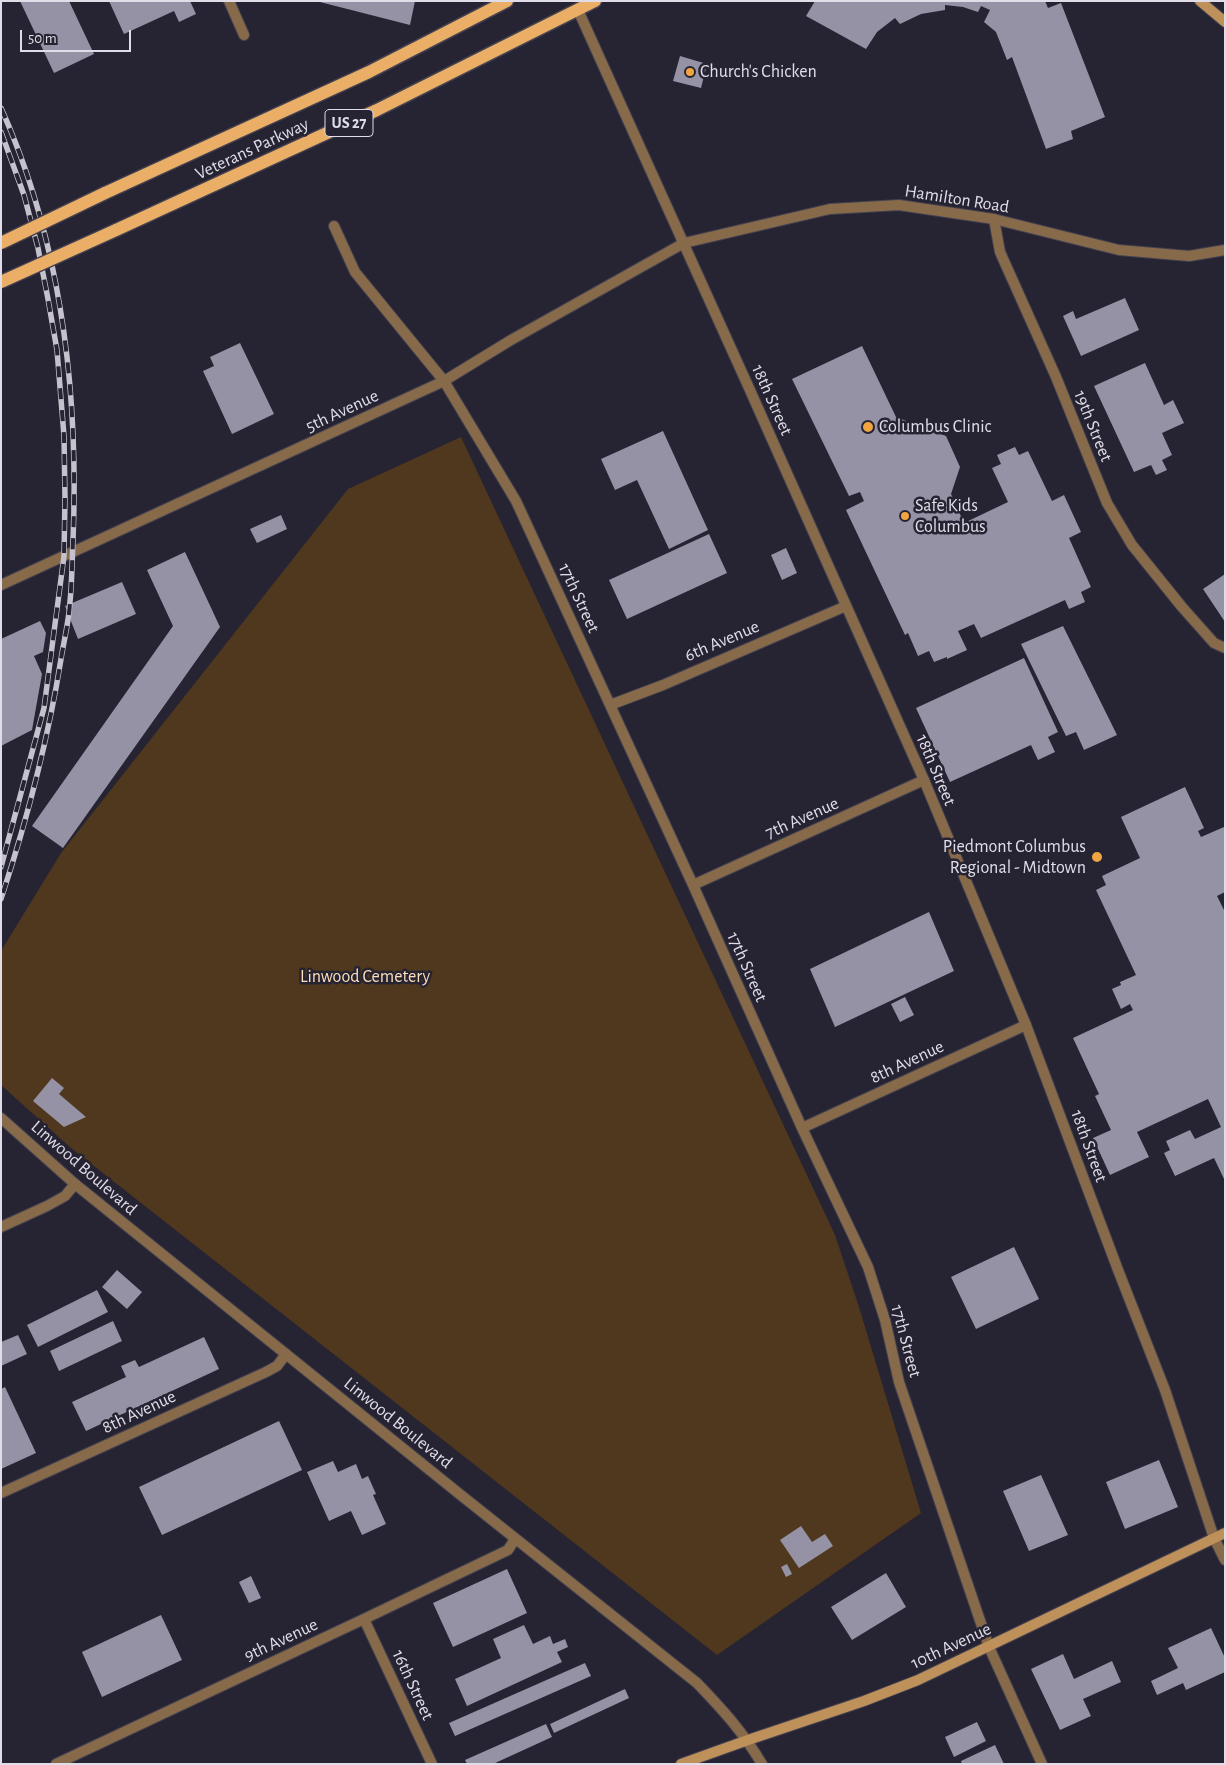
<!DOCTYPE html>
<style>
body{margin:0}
#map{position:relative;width:1226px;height:1765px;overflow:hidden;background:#262333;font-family:"Alegreya Sans",sans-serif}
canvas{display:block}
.frame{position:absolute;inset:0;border:2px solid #e0dde8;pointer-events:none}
.scale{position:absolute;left:20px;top:30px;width:111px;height:22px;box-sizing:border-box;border:2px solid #e0dde8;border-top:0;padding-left:6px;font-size:15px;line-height:18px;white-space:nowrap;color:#e0dde8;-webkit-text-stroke:4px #262333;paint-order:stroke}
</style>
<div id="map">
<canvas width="1226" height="1765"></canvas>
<div class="frame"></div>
<div class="scale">50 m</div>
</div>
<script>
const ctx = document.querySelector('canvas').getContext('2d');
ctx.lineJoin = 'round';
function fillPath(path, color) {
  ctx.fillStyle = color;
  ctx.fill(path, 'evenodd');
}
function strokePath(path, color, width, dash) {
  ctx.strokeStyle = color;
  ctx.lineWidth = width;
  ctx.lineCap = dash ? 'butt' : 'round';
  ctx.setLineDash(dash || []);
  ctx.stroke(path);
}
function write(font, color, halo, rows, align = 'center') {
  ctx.font = font + ' "Alegreya Sans",sans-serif';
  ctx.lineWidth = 5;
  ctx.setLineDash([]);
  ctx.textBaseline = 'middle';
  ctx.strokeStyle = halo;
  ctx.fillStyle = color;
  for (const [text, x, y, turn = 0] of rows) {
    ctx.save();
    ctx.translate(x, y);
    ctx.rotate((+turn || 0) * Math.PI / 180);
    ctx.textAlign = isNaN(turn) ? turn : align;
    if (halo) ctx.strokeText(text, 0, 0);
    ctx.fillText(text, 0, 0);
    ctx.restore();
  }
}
fillPath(new Path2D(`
 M461 437 835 1235 859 1307 921 1513 717 1655 71 1148 1 1085V951L61 853 348 489Z`), '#4f381d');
fillPath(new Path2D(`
 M20 1H69L94 54 54 73Z
 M109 1H190L196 14 179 22 174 11 124 34Z
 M316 1H415L410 25Z
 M815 1H1045L1048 8 1061 3 1105 117 1071 131 1073 139 1046 149 1012 57 1007 60 996 32 984 22 990 10 981 6 978 12 963 7 945 5V10L921 14 900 24 895 18 877 32 866 49 806 16Z
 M680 56 707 64 701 88 673 81Z
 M1125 298 1139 330 1081 356 1063 316 1073 311 1076 319Z
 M240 343 274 414 232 434 203 371 214 366 210 357Z
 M862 346 896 417 946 436 960 467 951 494 964 523 1008 502 992 468 1001 464 997 455 1015 447 1019 455 1028 451 1052 501 1064 495 1081 532 1069 538 1091 587 1081 592 1085 602 1069 609 1065 600 981 638 974 624 958 631 967 650 947 659V657L934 662 929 651 918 656 908 633 905 635 846 510 864 501 860 492 849 496 792 379Z
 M1145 363 1164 405 1173 400 1184 423 1162 433 1172 455 1162 460 1167 470 1156 475 1151 465 1134 472 1094 386Z
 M663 431 708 530 669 549 637 480 615 490 601 459Z
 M281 515 287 529 257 543 250 529Z
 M709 534 727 573 627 619 609 580Z
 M786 548 797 573 782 580 771 555Z
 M185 552 220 627 63 848 32 826 173 626 147 570Z
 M1225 574V622L1203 589Z
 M122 582 136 614 78 639 65 606Z
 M40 621 46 633 43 652 34 656 42 674 32 730 1 746V639Z
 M1063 626 1117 735 1084 750 1076 732 1066 736 1021 644Z
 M1024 658 1058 732 1048 737 1055 752 1038 760 1031 745 950 782 916 708Z
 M1185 787 1204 828 1198 831 1201 837 1224 827 1225 828V892L1217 896 1225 912V1181L1214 1158 1175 1176 1164 1153 1170 1150 1166 1141 1190 1130 1195 1139 1221 1127 1208 1099 1137 1132 1149 1157 1110 1175 1093 1138 1111 1130 1095 1096 1099 1094 1073 1038 1133 1010 1130 1004 1121 1009 1112 989 1121 985 1120 982 1136 975 1096 890 1106 885 1102 876 1140 858 1121 817Z
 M929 912 954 971 835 1027 810 969Z
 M905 997 914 1015 900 1022 891 1004Z
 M52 1078 64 1088 59 1094 86 1117 64 1127 33 1101Z
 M1014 1247 1039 1299 976 1329 951 1277Z
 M117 1270 142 1292 127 1309 102 1287Z
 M97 1290 108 1312 38 1347 27 1325Z
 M113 1321 122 1341 59 1371 50 1351Z
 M18 1335 27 1354 1 1366V1342Z
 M204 1337 219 1369 86 1431 72 1402 126 1377 121 1366 135 1360 139 1367Z
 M5 1387 36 1453 1 1469V1389Z
 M279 1421 302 1470 162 1535 139 1487Z
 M1159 1460 1178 1507 1125 1529 1106 1482Z
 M333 1461 338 1472 356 1464 362 1479 368 1476 376 1494 373 1495 386 1524 362 1535 351 1511 329 1521 307 1472Z
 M1041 1475 1068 1535 1029 1551 1003 1491Z
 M801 1526 812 1542 825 1534 833 1546 799 1568 780 1540Z
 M787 1564 792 1574 786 1577 781 1567Z
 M507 1569 527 1613 453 1647 433 1603Z
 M886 1573 906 1607 852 1640 831 1607Z
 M251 1576 261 1598 249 1603 239 1582Z
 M161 1615 182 1660 102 1697 82 1652Z
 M524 1625 533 1644 550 1636 553 1644 565 1639 568 1647 557 1652 562 1662 467 1706 455 1679 501 1658 493 1639Z
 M1211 1628 1225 1658V1672L1186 1690 1183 1683 1157 1695 1151 1681 1178 1668 1168 1648Z
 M1063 1654 1074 1679 1112 1661 1121 1682 1083 1699 1091 1716 1060 1730 1031 1669Z
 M585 1663 591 1676 455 1736 449 1723Z
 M625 1689 629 1698 554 1733 550 1724Z
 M977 1722 986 1741 954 1757 945 1737Z
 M546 1724 552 1737 493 1764H467L465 1760Z
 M995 1745 1004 1764H962L961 1761Z`), '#9692a6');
const minor = new Path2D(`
 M229 1 244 35
 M994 219 1000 252 1056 377 1107 503 1132 545 1182 607 1214 643 1225 648
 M334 226 355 272 444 381 516 501 693 885 802 1128 868 1267 885 1320 899 1382 989 1647 1042 1764
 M610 705 663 685 846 606
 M693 885 924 780
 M802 1128 1026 1025
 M1 1227 47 1206 65 1196 75 1184
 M1 1493 266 1372 277 1366 286 1354
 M364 1619 432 1764
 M56 1764 364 1619 508 1550 515 1539`);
const tertiary = new Path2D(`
 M578 10 749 388 924 780 1026 1025 1118 1270 1165 1390 1214 1538 1225 1560
 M1 585 444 381 511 340 684 243 830 209 899 205 919 208 994 219 1119 250 1189 256 1225 250
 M1 1118 75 1184 462 1496 697 1683C723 1710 743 1732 762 1764`);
const secondary = new Path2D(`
 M1200 1 1225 22
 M681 1764 748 1740 864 1701 918 1680 1225 1533`);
const primary = new Path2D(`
 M105 193 369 72 507 1
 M116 230 377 110 595 1`);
strokePath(minor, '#444150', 12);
strokePath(tertiary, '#444150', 12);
strokePath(secondary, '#444150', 12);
strokePath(primary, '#444150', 15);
strokePath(minor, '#876a49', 10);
strokePath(tertiary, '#876a49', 10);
strokePath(secondary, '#be905a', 10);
strokePath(primary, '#eaae66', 12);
const rail = new Path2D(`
 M1 108C62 244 79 395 73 541 72 562 72 582 70 602 69 621 64 640 61 659 48 740 27 820 1 899
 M1 132 24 195 38 248 48 299 57 350 64 436 65 498 64 556 44 708 1 867`);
strokePath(rail, '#c5c2ce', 5.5);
strokePath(rail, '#262333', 4, [11]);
const primaryBridge = new Path2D(`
 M1 243 105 193
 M1 282 116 230`);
strokePath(primaryBridge, '#444150', 15, []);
strokePath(primaryBridge, '#eaae66', 12);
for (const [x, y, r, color] of [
 [690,72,5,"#f1a540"],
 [868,427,6,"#f1a540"],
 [905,516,5,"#f1a540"],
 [1097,857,6,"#f1a540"]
]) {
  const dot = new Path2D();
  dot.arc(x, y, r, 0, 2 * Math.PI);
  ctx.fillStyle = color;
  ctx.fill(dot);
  strokePath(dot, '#262333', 2);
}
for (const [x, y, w] of [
 [349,123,48]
]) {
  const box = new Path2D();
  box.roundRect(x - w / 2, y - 13.5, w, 27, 4);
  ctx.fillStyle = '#262333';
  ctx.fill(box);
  strokePath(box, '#e0dde8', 1);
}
write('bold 16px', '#e0dde8', null, [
 ["US 27",349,123]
]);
write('18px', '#e0dde8', '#262333', [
 ["Church's Chicken",700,72],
 ["Columbus Clinic",879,427],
 ["Safe Kids",915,506],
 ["Columbus",915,527],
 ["Piedmont Columbus",1086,847,"right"],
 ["Regional - Midtown",1086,868,"right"]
], 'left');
write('18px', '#e0dde8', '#262333', [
 ["Veterans Parkway",252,149,-25],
 ["Hamilton Road",957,199,9],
 ["18th Street",772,400,66],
 ["5th Avenue",342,411,-25],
 ["19th Street",1093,426,68],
 ["17th Street",579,598,65],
 ["6th Avenue",722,641,-23],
 ["18th Street",936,770,67],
 ["7th Avenue",802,818,-24],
 ["17th Street",747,967,66],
 ["8th Avenue",907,1062,-25],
 ["18th Street",1089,1146,70],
 ["Linwood Boulevard",84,1168,41],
 ["17th Street",906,1341,75],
 ["8th Avenue",139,1412,-25],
 ["Linwood Boulevard",398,1423,39],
 ["9th Avenue",281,1640,-25],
 ["10th Avenue",951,1646,-25],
 ["16th Street",413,1685,65]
]);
write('18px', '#feddb7', '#262333', [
 ["Linwood Cemetery",365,977]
]);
</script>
